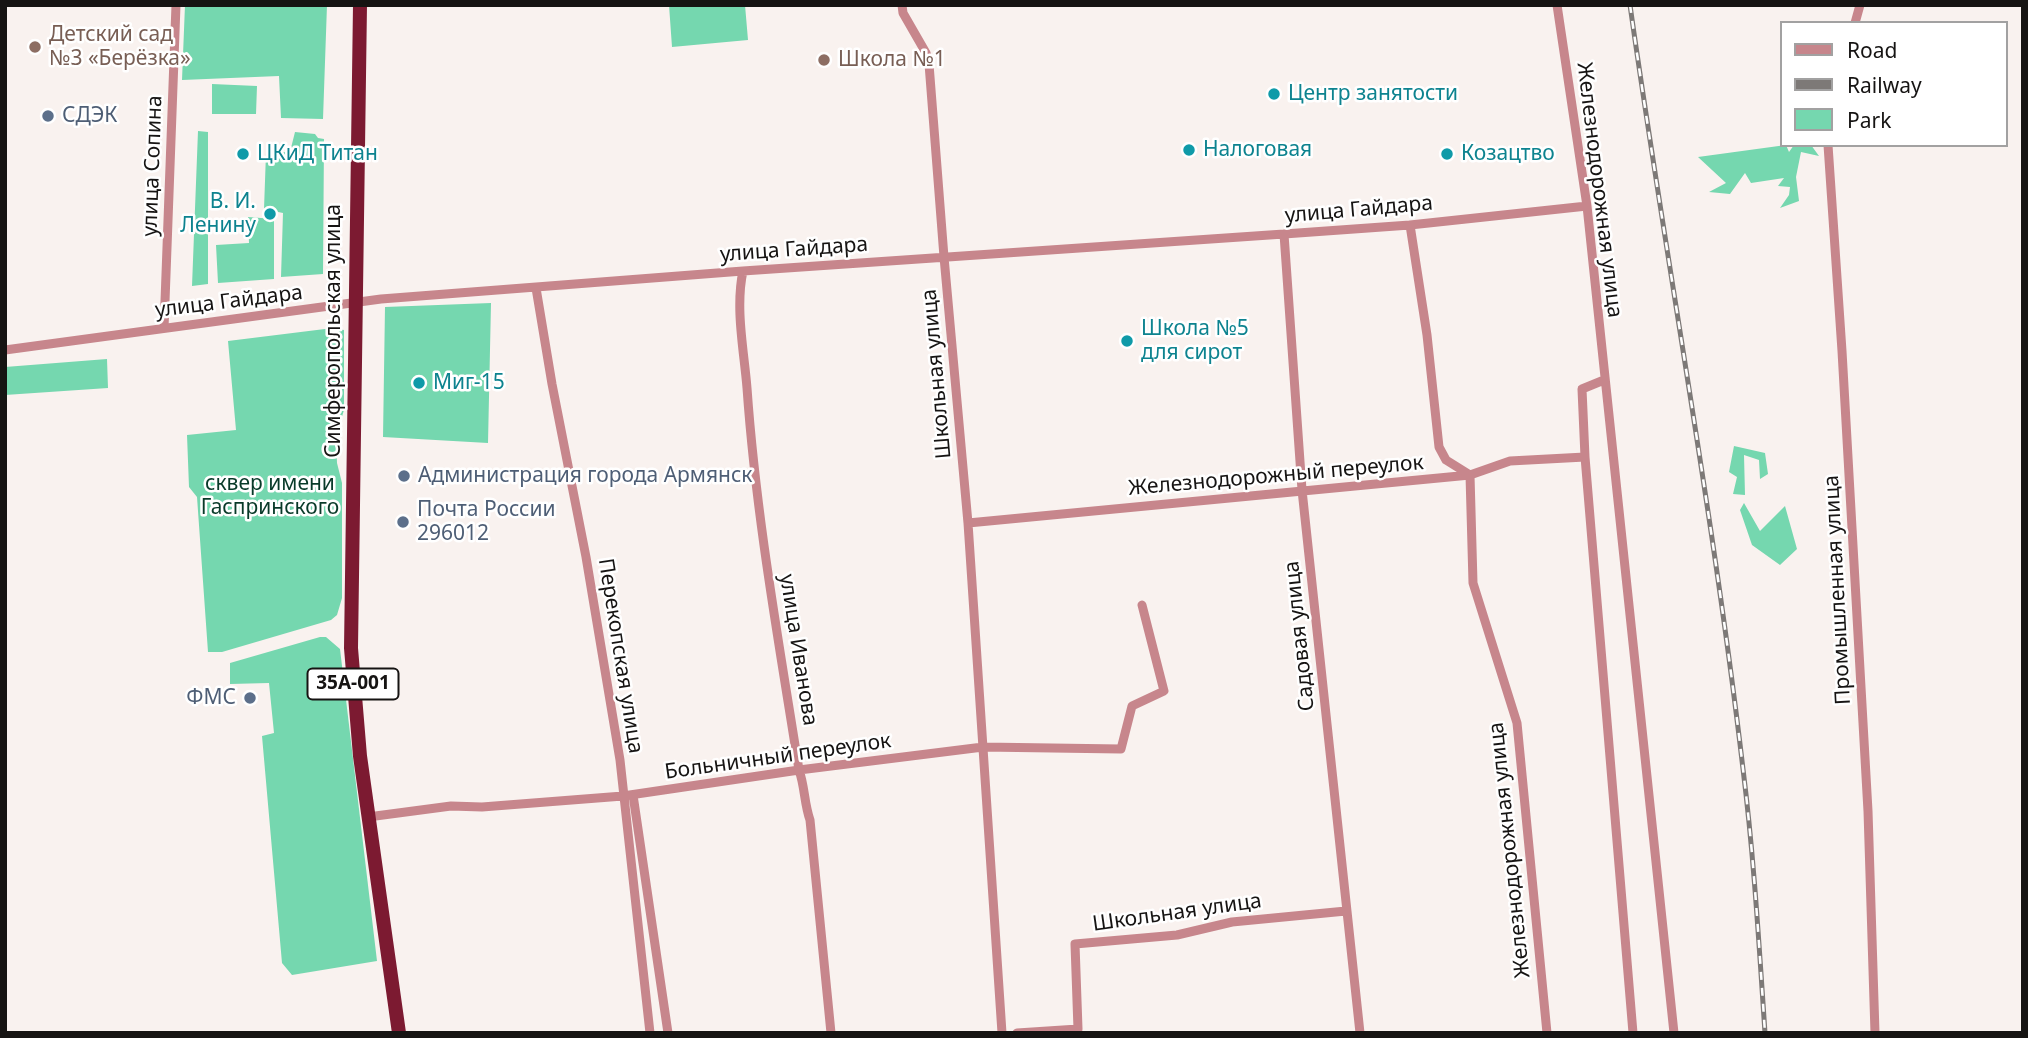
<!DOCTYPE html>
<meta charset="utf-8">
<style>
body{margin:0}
#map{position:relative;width:2028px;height:1038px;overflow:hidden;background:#f9f2ef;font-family:"Noto Sans",sans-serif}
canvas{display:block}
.frame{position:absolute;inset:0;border:7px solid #161413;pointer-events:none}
.legend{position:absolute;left:1780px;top:21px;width:228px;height:126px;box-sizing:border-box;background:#fff;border:2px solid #a2a1a1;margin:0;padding:9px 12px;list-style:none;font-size:21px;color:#161413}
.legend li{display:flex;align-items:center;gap:14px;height:35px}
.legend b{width:35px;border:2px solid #a2a1a1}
</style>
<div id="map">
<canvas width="2028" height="1038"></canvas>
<div class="frame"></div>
<ul class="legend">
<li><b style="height:9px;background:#c7868c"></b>Road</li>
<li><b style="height:9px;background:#7d7977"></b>Railway</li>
<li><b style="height:19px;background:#75d7af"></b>Park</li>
</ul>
</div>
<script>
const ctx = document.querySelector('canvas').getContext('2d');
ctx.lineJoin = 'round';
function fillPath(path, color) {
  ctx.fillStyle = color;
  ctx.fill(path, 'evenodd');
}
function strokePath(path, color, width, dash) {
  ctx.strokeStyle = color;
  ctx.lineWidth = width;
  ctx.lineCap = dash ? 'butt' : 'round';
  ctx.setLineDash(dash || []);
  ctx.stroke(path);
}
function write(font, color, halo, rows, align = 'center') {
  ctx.font = font + ' "Noto Sans",sans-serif';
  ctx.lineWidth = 5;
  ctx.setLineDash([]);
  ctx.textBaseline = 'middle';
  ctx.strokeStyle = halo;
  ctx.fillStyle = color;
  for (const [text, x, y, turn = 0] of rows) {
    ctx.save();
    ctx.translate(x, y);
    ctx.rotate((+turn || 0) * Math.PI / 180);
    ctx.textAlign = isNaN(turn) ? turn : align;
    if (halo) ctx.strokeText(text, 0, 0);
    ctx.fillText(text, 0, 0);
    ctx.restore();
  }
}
fillPath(new Path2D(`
 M185 5H327L323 119 281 118 279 76 182 80Z
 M669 5H745L748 40 672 47Z
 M212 84 257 86 256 114H212Z
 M198 131 208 132V284L192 286Z
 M295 132 315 134 318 138 324 139 323 274 281 277 283 213 264 209 266 153 290 152Z
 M1786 145 1789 152 1794 145H1811L1819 156 1801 152 1796 177 1799 201 1780 208 1789 195 1790 187 1778 186 1784 178 1751 183 1745 173 1730 194 1709 192 1726 183 1698 157Z
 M248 217 274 219V279L218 283 216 245 249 243Z
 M491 303 488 443 383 437 385 307Z
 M333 328 344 330V410L336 436 337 463 342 483V598L337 615 331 620 222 652H208L197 497 189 487 187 435 236 430 228 341Z
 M107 359 108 388 5 395V367Z
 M1734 446 1765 453 1768 474 1760 479 1759 460 1744 455 1745 495 1733 494 1737 477 1729 472Z
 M1744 503 1760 531 1785 506 1797 549 1780 565 1752 545 1740 510Z
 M320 637H326L340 649 377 961 292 975 282 963 262 736 274 733 269 683 230 684V663Z`), '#75d7af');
strokePath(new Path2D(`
 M902 5 903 13 926 53 929 64 944 257 968 523 1002 1033
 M1557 5 1587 206 1674 1033
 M1855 23 1860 5
 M1828 145 1842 351 1868 811 1875 1033
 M1410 225 1427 335 1439 447 1446 460 1470 475 1473 583 1517 723 1547 1033
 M1284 234 1302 490 1360 1033
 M743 271C735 308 744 351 747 388 756 516 779 643 799 770 805 787 804 803 810 820L831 1033
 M536 288 552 384 586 557 620 760 650 1033
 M164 328 176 5
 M5 350 381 299 743 271 1284 234 1410 225 1587 206
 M1604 380 1582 389 1585 457 1633 1033
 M968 523 1470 475 1510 461 1585 457
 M633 795 668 1033
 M368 817 451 806 482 807 623 796 799 770 983 747 1121 749 1132 706 1164 691 1142 605
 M1017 1033 1078 1029 1075 944 1177 935 1232 922 1346 911`), '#c7868c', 9);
strokePath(new Path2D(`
 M360 5 351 648 360 756 399 1033`), '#7c1a31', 14);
const rail = new Path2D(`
 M1630 5C1666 260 1713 513 1743 769 1754 857 1759 945 1765 1033`);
strokePath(rail, '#7d7977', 5);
strokePath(rail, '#fff', 2.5, [8]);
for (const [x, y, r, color] of [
 [35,47,7,"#8d6e63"],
 [824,60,7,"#8d6e63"],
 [1274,94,7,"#0f9aa8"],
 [48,116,7,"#5c6f8a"],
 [1189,150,7,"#0f9aa8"],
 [243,154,7,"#0f9aa8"],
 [1447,154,7,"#0f9aa8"],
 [270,214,7,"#0f9aa8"],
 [1127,341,7,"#0f9aa8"],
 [419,383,7,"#0f9aa8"],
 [404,476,7,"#5c6f8a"],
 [403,522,7,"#5c6f8a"],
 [250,698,7,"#5c6f8a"]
]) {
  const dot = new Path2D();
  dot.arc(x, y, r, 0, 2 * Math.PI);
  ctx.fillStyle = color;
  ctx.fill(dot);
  strokePath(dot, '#fff', 2.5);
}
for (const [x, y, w] of [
 [353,684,91]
]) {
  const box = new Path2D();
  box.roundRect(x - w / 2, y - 15.5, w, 31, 5);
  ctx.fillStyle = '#fff';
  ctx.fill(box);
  strokePath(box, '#161413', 2);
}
write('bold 19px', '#161413', null, [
 ["35А-001",353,684]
]);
write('21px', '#785e54', '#fff', [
 ["Детский сад",49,35],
 ["№3 «Берёзка»",49,59],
 ["Школа №1",838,60]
], 'left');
write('21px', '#0d838f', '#fff', [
 ["Центр занятости",1288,94],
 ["Налоговая",1203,150],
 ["ЦКиД Титан",257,154],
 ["Козацтво",1461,154],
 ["В. И.",256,202,"right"],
 ["Ленину",256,226,"right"],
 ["Школа №5",1141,329],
 ["для сирот",1141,353],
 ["Миг-15",433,383]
], 'left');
write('21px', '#4e5e75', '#fff', [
 ["СДЭК",62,116],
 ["Администрация города Армянск",418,476],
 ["Почта России",417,510],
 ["296012",417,534],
 ["ФМС",236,698,"right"]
], 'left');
write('21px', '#161413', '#fff', [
 ["улица Сопина",153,166,-88],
 ["Железнодорожная улица",1599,190,83],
 ["улица Гайдара",1359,210,-5],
 ["улица Гайдара",794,250,-4],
 ["улица Гайдара",229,302,-7],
 ["Симферопольская улица",334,331,-90],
 ["Школьная улица",937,374,-95],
 ["Железнодорожный переулок",1276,476,-5],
 ["Промышленная улица",1838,590,-93],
 ["Садовая улица",1300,636,-96],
 ["улица Иванова",798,650,81],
 ["Перекопская улица",620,656,81],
 ["Больничный переулок",778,757,-8],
 ["Железнодорожная улица",1510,850,-96],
 ["Школьная улица",1177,913,-8]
]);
write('21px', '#083a29', '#fff', [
 ["сквер имени",270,484],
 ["Гаспринского",270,508]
]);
</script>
